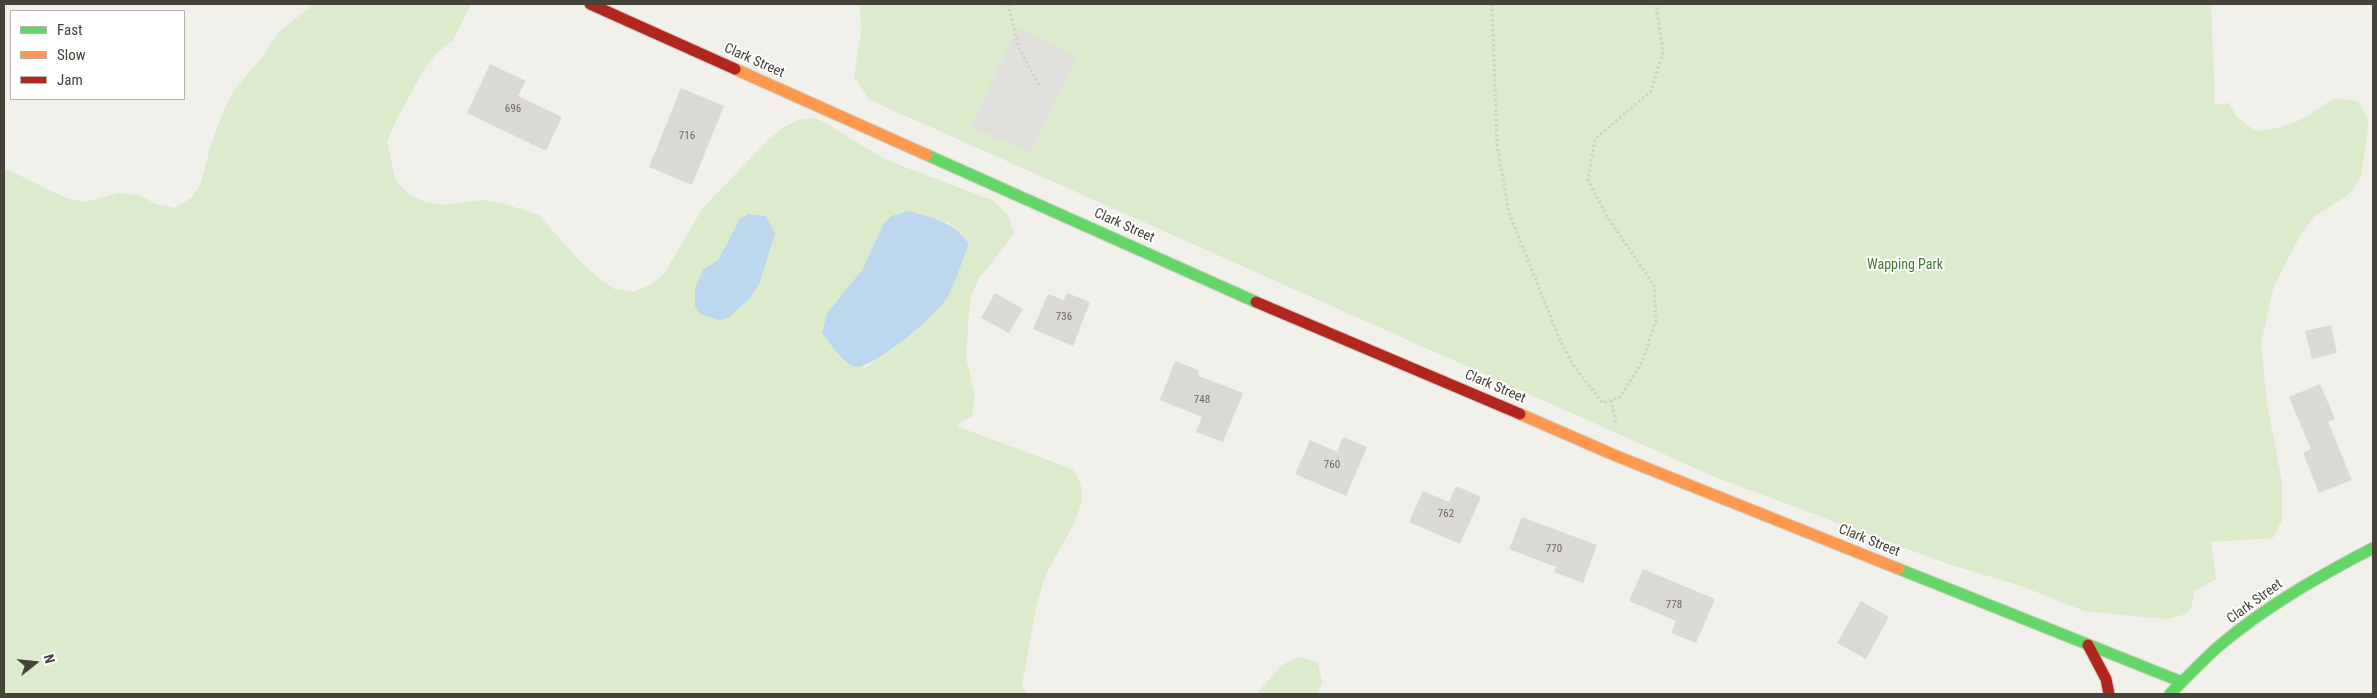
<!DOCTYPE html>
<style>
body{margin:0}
#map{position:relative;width:2377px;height:698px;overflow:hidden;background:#f1f0eb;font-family:"Roboto Condensed",sans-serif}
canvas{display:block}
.frame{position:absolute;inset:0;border:5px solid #474237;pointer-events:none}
.legend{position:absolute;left:10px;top:10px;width:175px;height:90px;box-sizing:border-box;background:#fff;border:1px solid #b5b3af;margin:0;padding:6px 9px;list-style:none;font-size:15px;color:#474237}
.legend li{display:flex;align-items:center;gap:10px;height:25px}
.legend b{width:25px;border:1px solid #b5b3af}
.north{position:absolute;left:10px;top:638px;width:50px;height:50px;-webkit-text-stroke:4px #fff;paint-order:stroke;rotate:74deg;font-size:14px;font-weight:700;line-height:20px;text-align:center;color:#474237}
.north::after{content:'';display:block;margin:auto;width:18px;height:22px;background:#474237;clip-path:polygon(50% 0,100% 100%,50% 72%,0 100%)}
</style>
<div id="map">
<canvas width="2377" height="698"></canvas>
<div class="frame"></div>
<ul class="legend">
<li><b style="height:6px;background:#63d668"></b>Fast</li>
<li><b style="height:6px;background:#ff974d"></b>Slow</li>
<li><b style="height:6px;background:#b3261e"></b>Jam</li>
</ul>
<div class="north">N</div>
</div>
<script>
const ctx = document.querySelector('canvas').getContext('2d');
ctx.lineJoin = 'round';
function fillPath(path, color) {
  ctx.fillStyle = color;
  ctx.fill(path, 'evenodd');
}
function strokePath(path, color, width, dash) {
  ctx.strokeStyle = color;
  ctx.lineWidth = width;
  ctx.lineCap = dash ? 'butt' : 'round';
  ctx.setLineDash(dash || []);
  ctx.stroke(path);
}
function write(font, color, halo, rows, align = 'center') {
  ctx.font = font + ' "Roboto Condensed",sans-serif';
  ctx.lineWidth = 4;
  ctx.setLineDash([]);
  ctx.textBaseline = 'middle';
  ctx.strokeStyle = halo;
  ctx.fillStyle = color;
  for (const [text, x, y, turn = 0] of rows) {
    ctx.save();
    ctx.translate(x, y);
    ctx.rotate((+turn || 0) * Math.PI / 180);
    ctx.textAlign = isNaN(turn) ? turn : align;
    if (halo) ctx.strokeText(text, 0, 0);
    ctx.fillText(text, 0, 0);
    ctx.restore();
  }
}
fillPath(new Path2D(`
 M314 4H471L453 40 437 53 424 69 395 123 387 141 395 179 408 194 425 202 444 205 482 200 501 203 539 215 583 265 614 289 633 292 650 285 664 274 702 209 766 142 781 129 798 120 817 118 884 159 994 201 1008 215 1014 233 978 280 970 299 966 358 975 396 972 416 956 426 1072 469C1078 476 1083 487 1082 497 1081 521 1052 557 1043 583 1033 613 1029 653 1022 684L1026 694H4V168L64 197 83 202 120 193 139 195 156 204 175 208 191 198 201 183 211 144 225 108 234 90 259 61 280 31ZM740 219 695 306V288L703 271 718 260ZM947 222 963 235 969 244 946 299 893 349 864 368 827 313 862 270 884 223Z
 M860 4H2211L2215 105 2228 103 2239 119 2256 131C2274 129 2293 125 2309 115 2332 102 2328 94 2359 102L2368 120 2367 139 2360 179 2348 195 2314 217 2302 232 2274 286 2261 344 2267 404 2282 481V520L2273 538 2211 542 2216 579 2195 591 2191 609 2183 615 2165 619 2084 611 2021 586 1948 564 1715 477 870 100 854 77 861 32Z
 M1299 657 1318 662 1322 682 1318 694H1256L1282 665Z`), '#dcebcc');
fillPath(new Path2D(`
 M1018 28 1077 57 1031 152 970 127Z`), '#e0dfdb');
fillPath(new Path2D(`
 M909 211C933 218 955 222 969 244 962 261 956 281 947 298 938 313 870 374 853 366 840 360 831 344 822 333L827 313 862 270 884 223 892 216Z
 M748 214 766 216 775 233 760 282 750 298 728 318 719 320 700 314 695 306V288L703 270 718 260 740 219Z`), '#bcd7ee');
fillPath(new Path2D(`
 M490 64 526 81 518 96 562 117 546 151 467 113Z
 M681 88 724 106 692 185 649 167Z
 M995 293 1023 309 1009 333 981 318Z
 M1067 293 1090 302 1073 346 1033 329 1048 294 1064 300Z
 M2331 325 2337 353 2312 359 2305 331Z
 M1175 361 1198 370 1199 376 1243 393 1223 442 1196 432 1202 417 1160 400Z
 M2320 384 2335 419 2328 422 2352 480 2319 493 2303 453 2311 449 2289 397Z
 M1343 437 1367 447 1346 496 1295 474 1310 440 1337 452Z
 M1456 486 1481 497 1460 544 1409 522 1423 491 1449 502Z
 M1522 517 1597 545 1583 583 1554 572 1556 567 1509 549Z
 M1643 569 1715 599 1696 643 1671 633 1676 621 1629 601Z
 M1861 601 1889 617 1866 659 1837 643Z`), '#dbd9d3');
const fast = new Path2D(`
 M927 155 1256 302
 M1899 569 2182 682
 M2170 694C2186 678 2202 661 2219 646 2265 607 2319 576 2373 548`);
const slow = new Path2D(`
 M735 69 927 155
 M1520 414 1614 455 1899 569`);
const jam = new Path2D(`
 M590 4 735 69
 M1256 302 1520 414
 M2088 645 2106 679 2109 694`);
strokePath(fast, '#d0cdc2', 13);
strokePath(slow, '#d0cdc2', 13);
strokePath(jam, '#d0cdc2', 13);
strokePath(new Path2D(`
 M1008 4 1019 48 1040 87
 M1492 4 1497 144 1509 213 1560 340 1573 365 1603 403 1620 397 1642 362 1656 320 1654 285 1608 218 1588 180 1595 139 1651 91 1663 52 1656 4
 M1611 400 1616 424`), '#d1d0ca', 3, [2.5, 2.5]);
strokePath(fast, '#63d668', 11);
strokePath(slow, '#ff974d', 11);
strokePath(jam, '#b3261e', 11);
write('11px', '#6d685f', null, [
 ["696",513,109],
 ["716",687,136],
 ["736",1064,317],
 ["748",1202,400],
 ["760",1332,465],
 ["762",1446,514],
 ["770",1554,549],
 ["778",1674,605]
]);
write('14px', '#474237', '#fff', [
 ["Clark Street",754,61,24],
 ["Clark Street",1124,226,24],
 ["Clark Street",1495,387,23],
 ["Clark Street",1869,541,22],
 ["Clark Street",2255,602,-36]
]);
write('14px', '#42792a', '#fff', [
 ["Wapping Park",1905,265]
]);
</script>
